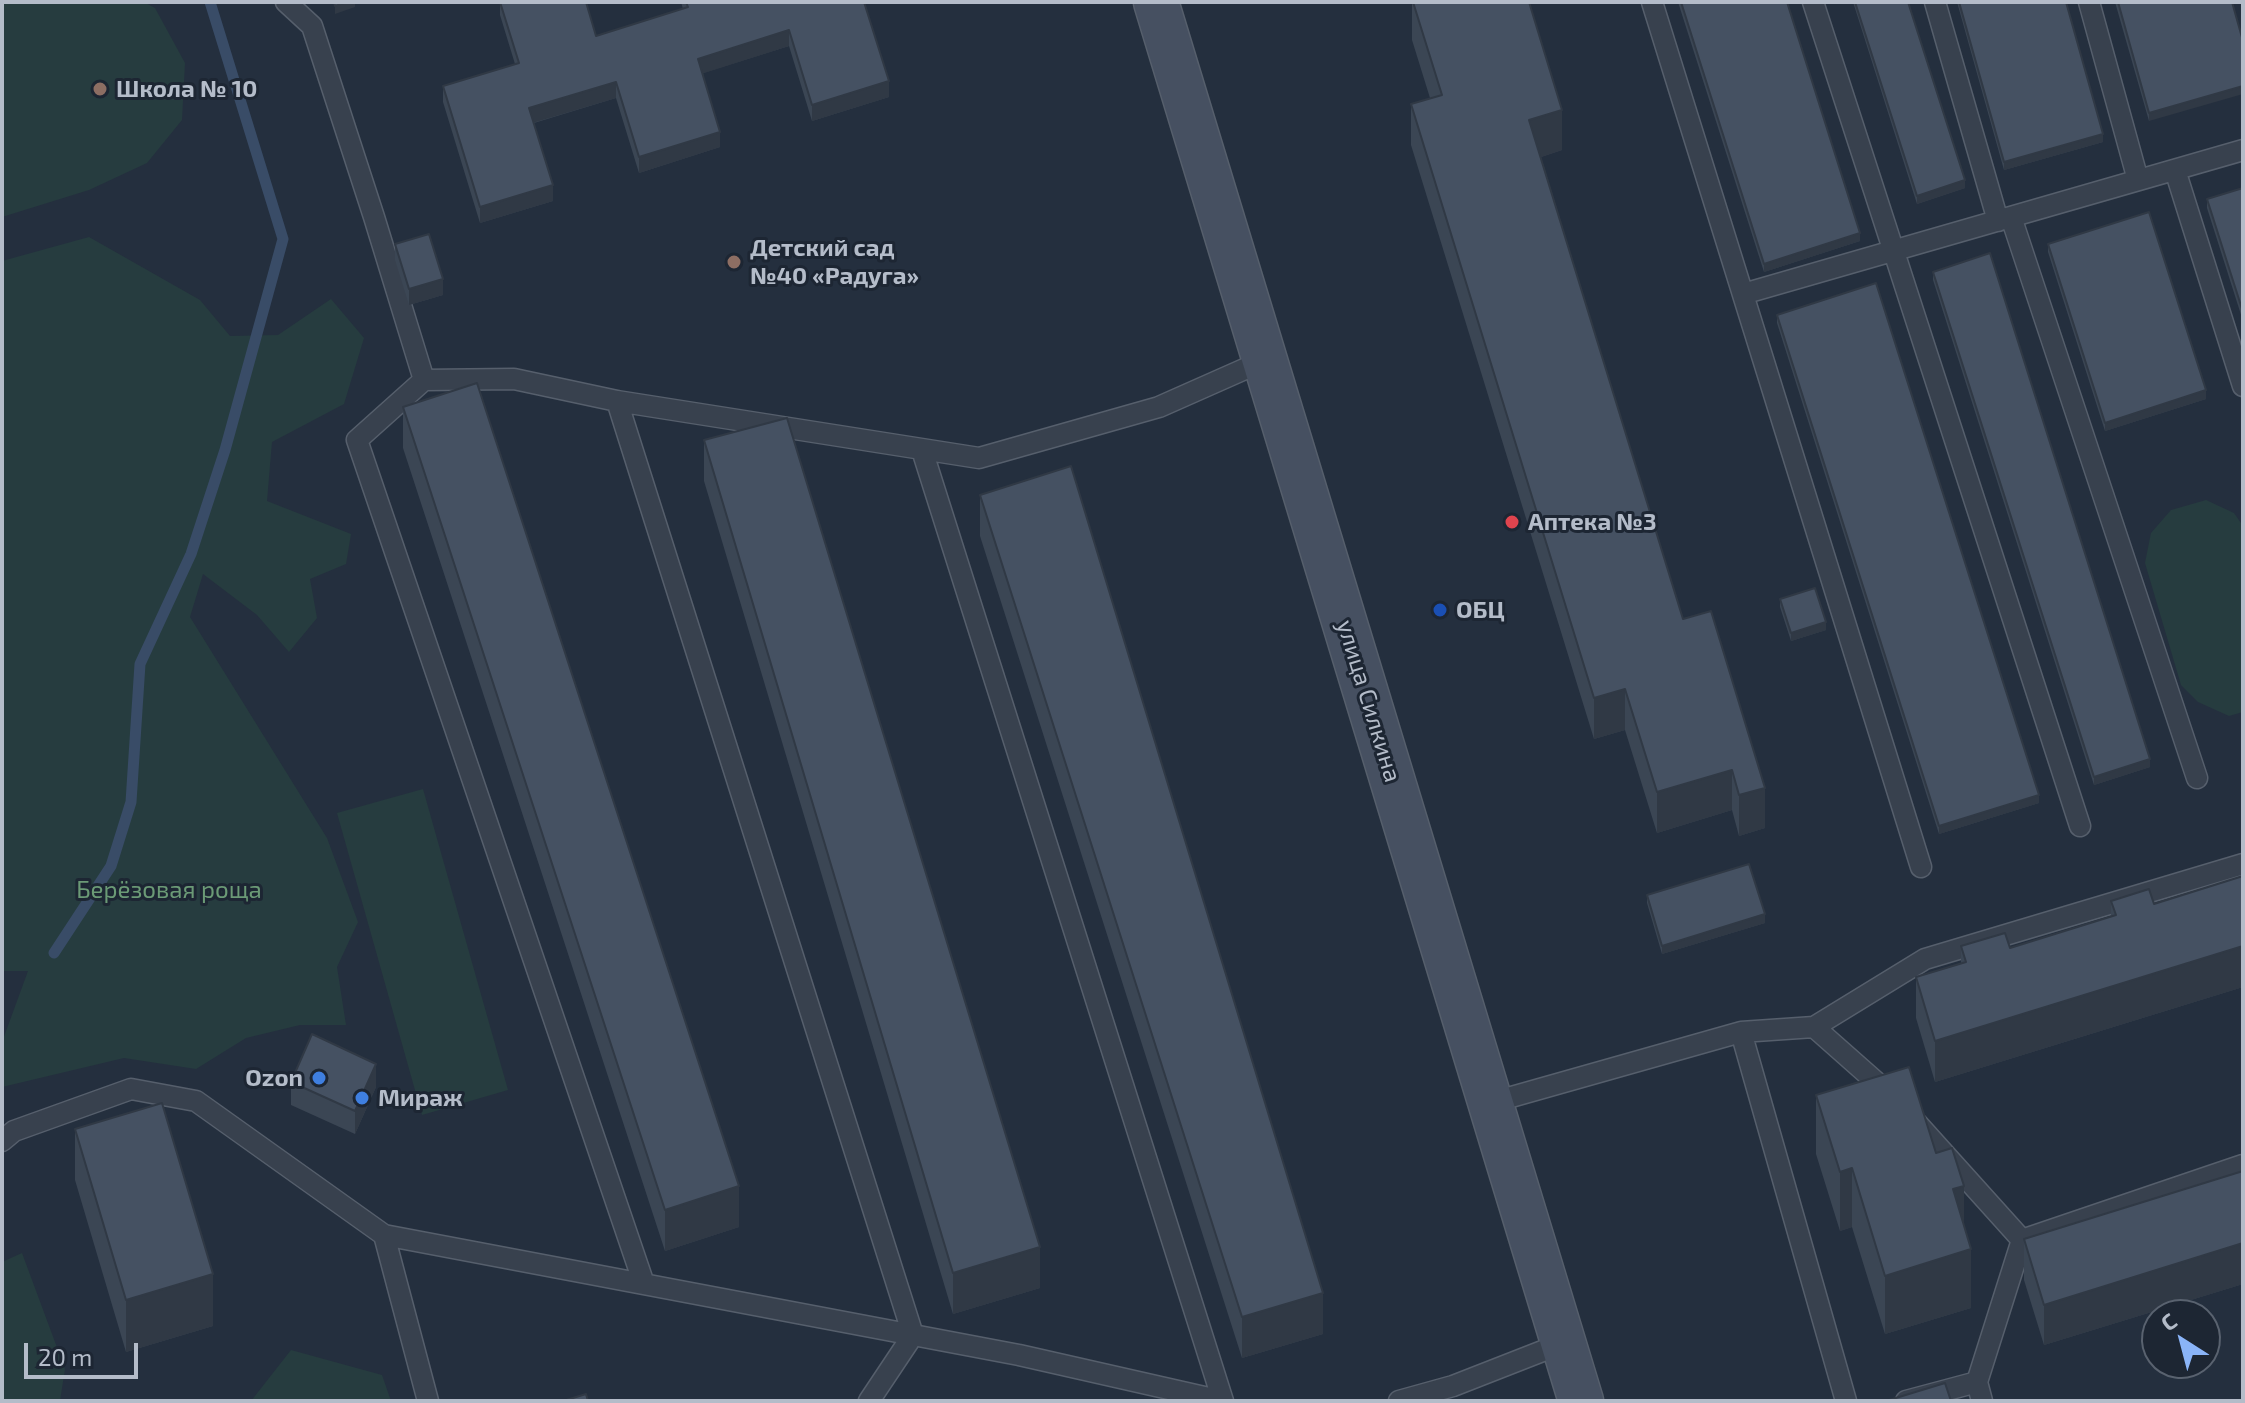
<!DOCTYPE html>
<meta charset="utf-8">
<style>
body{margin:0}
#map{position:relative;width:2245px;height:1403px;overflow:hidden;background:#242f3e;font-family:"Exo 2",sans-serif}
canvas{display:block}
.frame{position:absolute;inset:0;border:4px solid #b4bcc9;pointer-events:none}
.north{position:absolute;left:2141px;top:1299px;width:80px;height:80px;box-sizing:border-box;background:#1d2633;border:2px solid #59626f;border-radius:50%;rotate:324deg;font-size:22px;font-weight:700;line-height:32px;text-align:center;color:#b4bcc9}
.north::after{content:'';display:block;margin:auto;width:28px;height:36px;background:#8ab4f8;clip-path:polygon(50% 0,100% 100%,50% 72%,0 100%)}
.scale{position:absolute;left:24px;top:1343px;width:114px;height:36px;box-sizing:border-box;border:4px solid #b4bcc9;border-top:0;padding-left:10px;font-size:24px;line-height:28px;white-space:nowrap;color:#b4bcc9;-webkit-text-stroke:6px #1d2633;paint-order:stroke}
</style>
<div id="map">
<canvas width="2245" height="1403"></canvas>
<div class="frame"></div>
<div class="north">С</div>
<div class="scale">20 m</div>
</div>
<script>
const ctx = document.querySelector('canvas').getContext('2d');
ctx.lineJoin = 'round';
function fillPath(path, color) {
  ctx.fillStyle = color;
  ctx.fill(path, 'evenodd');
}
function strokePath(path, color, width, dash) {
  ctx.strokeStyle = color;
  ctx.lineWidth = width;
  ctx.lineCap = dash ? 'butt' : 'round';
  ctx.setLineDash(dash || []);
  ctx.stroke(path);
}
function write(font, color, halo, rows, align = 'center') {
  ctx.font = font + ' "Exo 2",sans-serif';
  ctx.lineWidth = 6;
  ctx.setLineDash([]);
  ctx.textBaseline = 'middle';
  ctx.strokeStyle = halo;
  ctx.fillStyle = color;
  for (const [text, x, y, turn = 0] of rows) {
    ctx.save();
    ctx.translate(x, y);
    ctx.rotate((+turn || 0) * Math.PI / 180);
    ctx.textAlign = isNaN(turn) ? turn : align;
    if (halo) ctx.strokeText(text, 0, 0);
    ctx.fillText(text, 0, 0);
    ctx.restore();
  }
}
fillPath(new Path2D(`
 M2 2H144L155 8 185 63 182 120 147 163 89 190 2 217Z
 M89 237 200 300 230 336 278 335 331 299 364 338 344 404 272 442 267 501 351 534 346 564 310 579 317 618 289 652 257 615 203 574 190 617 327 838 358 922 337 967 346 1025H300L246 1038 196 1069 124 1058 2 1087V1042L28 971H2V261Z
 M2206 500 2234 513 2243 526V712L2229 716 2198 702 2181 685 2145 563 2151 533 2171 510Z
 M423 789 508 1090 422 1115 337 813Z
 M22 1253 65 1369 60 1401H2V1262Z
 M291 1350 382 1375 391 1401H251Z`), '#263c3f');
strokePath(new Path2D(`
 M54 953 111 866 131 802 140 664 191 554 225 450 283 239 210 2`), '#394c67', 11);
const lane = new Path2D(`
 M286 2 312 26 374 217 424 380
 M1652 2 1921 867
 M1813 2 2080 826
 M1935 2 1998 221
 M2089 2 2138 180
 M2175 170 2243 386
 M2011 217 2197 778
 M1743 294 2243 150
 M617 401 913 1335 869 1401
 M922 450 1223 1401
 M1814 1027 1892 1096
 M1741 1032 1846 1401
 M1490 1103 1741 1032 1814 1027 1925 959 2243 864
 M1914 1120 2022 1240 2243 1165
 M2 1141 14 1131 131 1089 196 1101 384 1235 1019 1355 1222 1401
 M384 1235 428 1401
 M644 1284 357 440 424 380 514 379 617 401 979 458 1159 407 1265 360
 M1399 1401 1453 1386 1563 1343
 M1906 1401 1977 1382
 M1982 1401 1977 1382 2022 1240`);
const secondary = new Path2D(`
 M1156 2 1581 1401`);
strokePath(lane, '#565f6c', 23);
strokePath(secondary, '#565f6c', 47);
strokePath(lane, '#38414e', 20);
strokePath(secondary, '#465061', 44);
fillPath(new Path2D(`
 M500 2H586L596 36 683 9 681 2H864L889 97 812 121 789 46 703 73 720 147 639 173 616 98 534 123 553 201 480 223 443 102V86L515 64 500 15Z
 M1412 2H1529L1562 150 1541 157 1683 619 1765 828 1739 836 1732 810 1657 833 1625 730 1594 739 1411 145V104L1430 98 1412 40Z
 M1678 2H1787L1860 241 1764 272Z
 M1853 2H1908L1965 188 1917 204Z
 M1957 2H2066L2103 142 2004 170Z
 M2115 2H2232L2149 121Z
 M2243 188V321L2207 208V199Z
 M395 244 443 295 409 305 395 260Z
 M2048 244 2206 399 2105 431 2048 252Z
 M1933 272 2150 767 2094 785 1933 280Z
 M1777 315 2039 803 1939 834 1777 323Z
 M403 407 739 1227 665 1251 403 448Z
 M704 440 1040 1288 953 1314 704 481Z
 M980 495 1323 1334 1242 1358 980 536Z
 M1780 599 1826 630 1791 641 1780 607Z
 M2243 876V987L1935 1082 1916 1018V977L1961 963V946L2010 948 2111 917V901L2154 904Z
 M1647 895 1765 923 1662 954 1647 903Z
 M291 1082 376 1087 355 1134 291 1105Z
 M1816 1095 1936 1153 1964 1226 1971 1308 1885 1334 1852 1227 1840 1231 1816 1154Z
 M75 1129 213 1326 126 1352 75 1180Z
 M2243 1171V1284L2044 1345 2024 1280V1239Z`), '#3b4654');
fillPath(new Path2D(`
 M347 2H355V7L335 14V6Z
 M789 30V46L698 75V59Z
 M889 81V97L812 121V105Z
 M616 82V98L529 124V108Z
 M2243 86V94L2149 121V113Z
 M1562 110V150L1529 161V120Z
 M720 132V147L639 173V157Z
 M2103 134V142L2004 170V162Z
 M1965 180V188L1917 204V196Z
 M553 185V201L480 223V207Z
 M1860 233V241L1764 272V264Z
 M443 279V295L409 305V289Z
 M2206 390V399L2105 431V423Z
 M1826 622V630L1791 641V633Z
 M1625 689V730L1594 739V698Z
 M2150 759V767L2094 785V777Z
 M1732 770V810L1657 833V792Z
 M1765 788V828L1739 836V795Z
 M2039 795V803L1939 834V826Z
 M1765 914V923L1662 954V946Z
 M2243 946V987L1935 1082V1041Z
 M376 1064V1087L355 1134V1111Z
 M1852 1168V1227L1840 1231V1172Z
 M739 1186V1227L665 1251V1210Z
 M1964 1186V1244L1953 1189Z
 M2243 1243V1284L2044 1345V1305Z
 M1040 1247V1288L953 1314V1273Z
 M1971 1249V1308L1885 1334V1276Z
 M213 1274V1326L126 1352V1300Z
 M1323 1293V1334L1242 1358V1317Z`), '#303945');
const building = new Path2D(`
 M334 2H347L335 6Z
 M500 2H586L596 36 688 7 686 2H864L889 81 812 105 789 30 698 59 720 132 639 157 616 82 529 108 553 185 480 207 443 86 519 63Z
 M1413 2H1529L1562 110 1529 120 1683 619 1711 611 1765 788 1739 795 1732 770 1657 792 1625 689 1594 698 1411 104 1442 95Z
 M1681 2H1787L1860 233 1764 264Z
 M1855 2H1908L1965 180 1917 196Z
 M1959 2H2066L2103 134 2004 162Z
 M2118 2H2232L2243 41V86L2149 113Z
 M2243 188V312L2207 199Z
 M2149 212 2206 390 2105 423 2048 244Z
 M429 234 443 279 409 289 395 244Z
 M1990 253 2150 759 2094 777 1933 272Z
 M1876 283 2039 795 1939 826 1777 315Z
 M477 383 739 1186 665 1210 403 407Z
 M787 418 1040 1247 953 1273 704 440Z
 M1071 466 1323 1293 1242 1317 980 495Z
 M1815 588 1826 622 1791 633 1780 599Z
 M1749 864 1765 914 1662 946 1647 895Z
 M2243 876V946L1935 1041 1916 977 1966 962 1961 946 2005 933 2010 948 2116 915 2111 901 2149 889 2154 904Z
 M312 1034 376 1064 355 1111 291 1082Z
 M1909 1067 1936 1153 1952 1148 1964 1186 1953 1189 1971 1249 1885 1276 1852 1168 1840 1172 1816 1095Z
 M162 1103 213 1274 126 1300 75 1129Z
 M2243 1171V1243L2044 1305 2024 1239Z
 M1945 1383 1951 1401H1886Z
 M586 1394 588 1401H563Z`);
fillPath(building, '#455162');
strokePath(building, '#303945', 2);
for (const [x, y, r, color] of [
 [100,89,8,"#8d6e63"],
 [734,262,8,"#8d6e63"],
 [1512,522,8,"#e0444e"],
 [1440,610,8,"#1a4fb4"],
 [319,1078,8,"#3f7fe0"],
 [362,1098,8,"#3f7fe0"]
]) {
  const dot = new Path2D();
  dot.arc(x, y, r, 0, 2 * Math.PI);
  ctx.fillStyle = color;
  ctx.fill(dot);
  strokePath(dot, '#1d2633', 3);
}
write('bold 24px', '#b4bcc9', '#1d2633', [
 ["Школа № 10",116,89],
 ["Детский сад",750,248],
 ["№40 «Радуга»",750,276],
 ["Аптека №3",1528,522],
 ["ОБЦ",1456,610],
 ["Ozon",303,1078,"right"],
 ["Мираж",378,1098]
], 'left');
write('24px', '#b4bcc9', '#1d2633', [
 ["улица Силкина",1369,701,73]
]);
write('24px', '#6b9a76', '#1d2633', [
 ["Берёзовая роща",169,890]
]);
</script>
